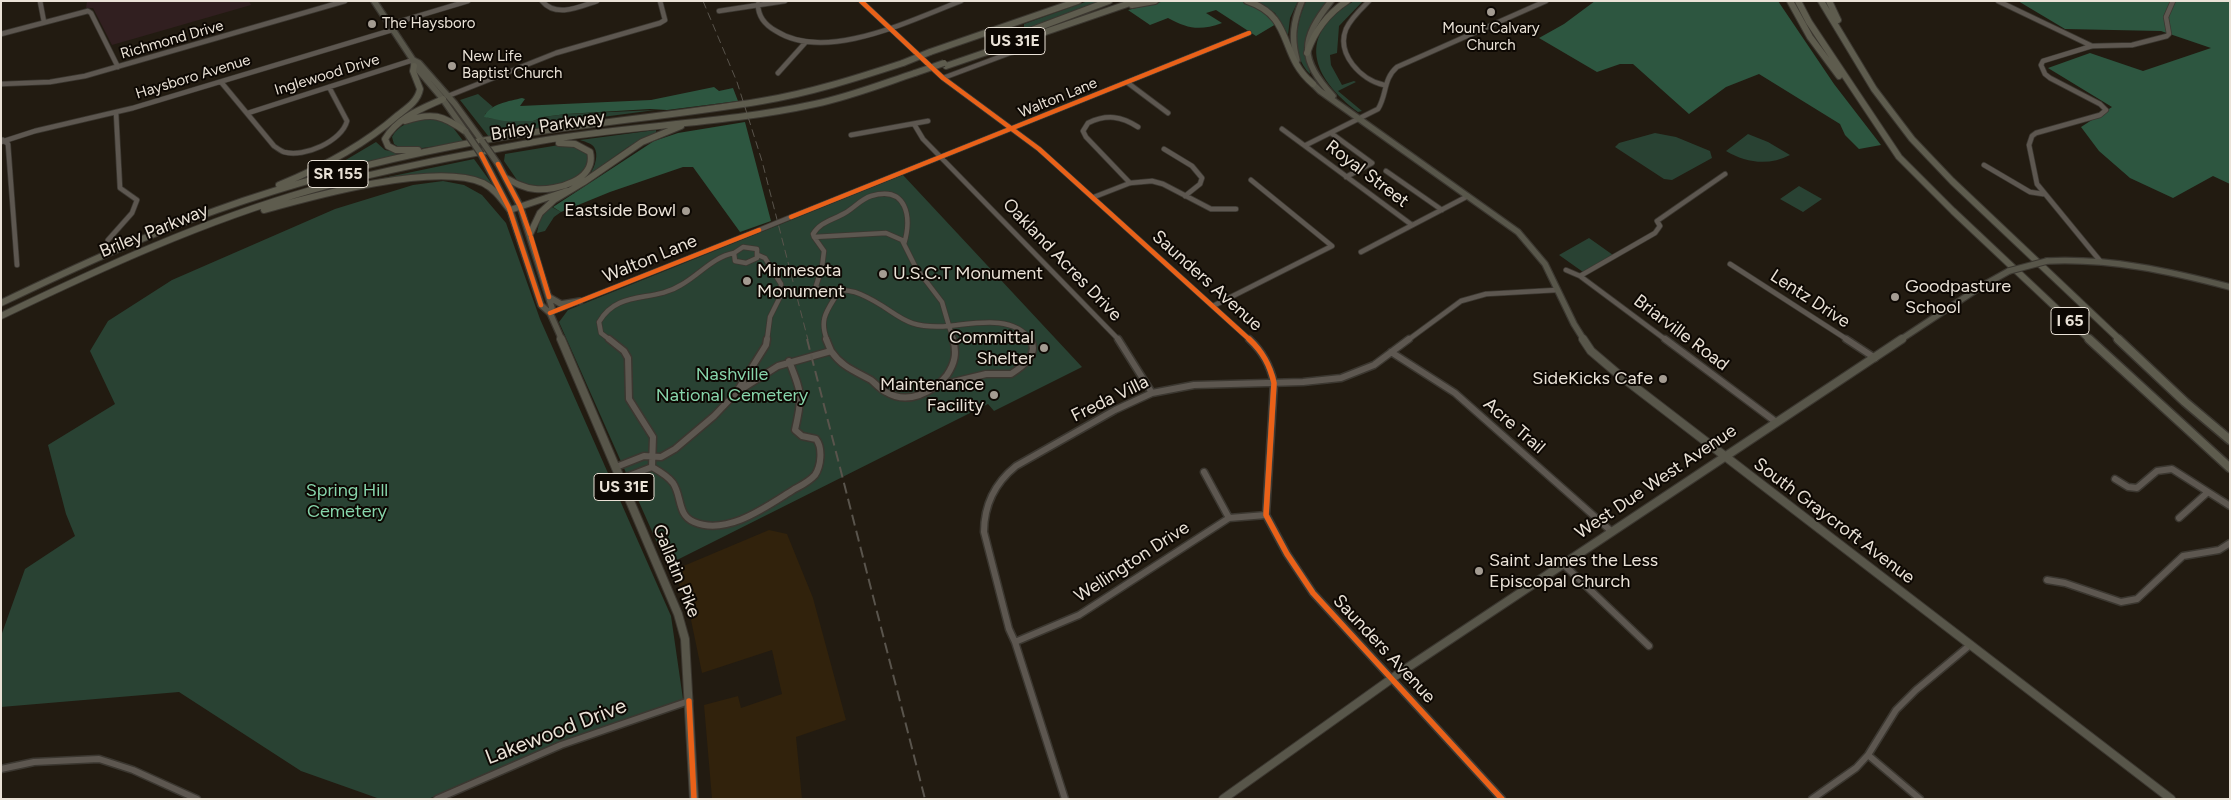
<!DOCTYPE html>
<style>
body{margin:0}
#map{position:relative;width:2231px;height:800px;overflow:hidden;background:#221b11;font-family:Figtree,sans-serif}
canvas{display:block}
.frame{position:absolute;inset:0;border:2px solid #eae2d7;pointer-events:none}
</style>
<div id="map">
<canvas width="2231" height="800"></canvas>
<div class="frame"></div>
</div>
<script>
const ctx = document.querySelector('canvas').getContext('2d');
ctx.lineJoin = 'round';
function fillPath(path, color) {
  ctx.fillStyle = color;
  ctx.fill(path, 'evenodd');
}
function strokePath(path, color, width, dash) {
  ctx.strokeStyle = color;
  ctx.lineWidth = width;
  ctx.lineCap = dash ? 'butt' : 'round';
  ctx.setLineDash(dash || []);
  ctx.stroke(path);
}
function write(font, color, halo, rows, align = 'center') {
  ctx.font = font + ' Figtree,sans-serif';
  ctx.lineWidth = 4;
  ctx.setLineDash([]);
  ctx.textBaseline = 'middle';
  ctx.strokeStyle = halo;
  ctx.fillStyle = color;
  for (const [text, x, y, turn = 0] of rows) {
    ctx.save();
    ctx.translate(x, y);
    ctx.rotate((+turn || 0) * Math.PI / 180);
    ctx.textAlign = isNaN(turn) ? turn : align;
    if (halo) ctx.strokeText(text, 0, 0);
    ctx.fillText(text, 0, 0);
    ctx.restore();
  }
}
fillPath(new Path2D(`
 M769 530 787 534 813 598 846 720 796 737 802 799H712L704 705 738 696 741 708 782 694 772 650 702 673 691 620 674 570Z`), '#31220c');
fillPath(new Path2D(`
 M87 1H249L251 5 112 45 93 8H86Z`), '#311f20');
fillPath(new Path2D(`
 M1088 1H1104L1028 28 1024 27V24Z
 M1256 1H1298L1290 18 1288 35 1275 13Z
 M1306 1H1328C1315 18 1303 32 1306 55 1306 61 1310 68 1310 74 1290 54 1296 24 1306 1Z
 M1354 1H1363L1339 26 1337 53 1330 55 1331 65 1342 85 1354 81 1356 82 1338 91 1362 111 1358 112C1312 78 1295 35 1354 1Z
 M478 94 493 107 485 114 488 118 533 121 543 117 566 114 655 110 595 118 489 137 460 100Z
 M423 118 448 121 464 142 409 150 402 149 394 144 392 137C398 125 411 121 423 118Z
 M656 130V133L628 147 590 174C595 167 599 154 594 147 591 143 583 141 580 140Z
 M1655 133 1676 137 1710 151 1712 158 1672 180 1664 179 1615 147 1619 143Z
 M1748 134 1768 142 1790 155C1769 166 1746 163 1726 151Z
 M376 142 385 150 406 154 295 182 344 161Z
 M559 145H573L587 153 589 161 583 172 566 183 536 188 517 180 504 161 505 154Z
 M474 159 492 184 449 174 350 185Z
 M903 175 1082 367 994 411 988 404 667 565 559 322 568 310Z
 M443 181 464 185 482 195 506 223 540 319 671 616 683 699 428 799H380L301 771 179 692 1 707V636L25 569 75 536 66 514 48 445 115 404 90 351 108 321 172 280 335 209 413 185Z
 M1799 186 1822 199 1803 212 1780 199Z
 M550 206 561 212 554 217 545 231 537 233 540 218Z
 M1589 238 1613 255 1583 272 1559 255Z`), '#294233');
fillPath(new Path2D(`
 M1165 1H1240C1255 5 1266 12 1276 24L1256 36 1216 10 1206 13 1222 23C1200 31 1188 29 1168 18L1150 25 1128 10Z
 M1595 1H1778L1834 84 1881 145 1859 149 1845 135 1840 124 1759 74 1726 87 1689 114 1633 64H1620L1597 72 1539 38 1564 24Z
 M2018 1H2230V184L2213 176 2173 198 2130 178 2099 151 2081 127 2112 107 2048 68 2090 53 2143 71 2211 48 2161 31 2065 29Z
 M714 87 719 91 733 88 738 101 667 110 650 109 566 114 543 117 533 121H504L484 117C489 104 510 101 522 98L525 99 520 106 651 100Z
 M745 122 771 221 740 232 693 167H683L610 192 561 212 553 207 654 141 678 133Z`), '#2d5640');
const minorFar1 = new Path2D(`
 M40 1 44 22
 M542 1C556 18 579 7 597 1
 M861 1 943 78 1039 149 1250 340
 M1369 1C1361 9 1351 18 1346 29 1336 54 1361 80 1384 85
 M1998 1 2092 46
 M758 4C758 17 765 25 776 31 826 63 911 20 961 1
 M719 11 785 1
 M388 25 468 1
 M1 34 88 11 91 13 118 67
 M778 73 805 43
 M943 78 1010 53 1037 46
 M221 82 274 146C277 148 281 151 284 152 304 158 342 141 347 121L329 87
 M1128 83 1168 113
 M1 84 50 82 85 76 345 1
 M448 96 556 53 660 23 665 20 660 1
 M248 113 413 60
 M914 124 923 139 1119 340
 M1282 129 1412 225
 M1331 133 1372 163 1346 177
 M851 135 928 121
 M3 140 8 144 17 265
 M1 142 35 131 133 108 392 30
 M1306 145 1378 109C1387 95 1383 79 1397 67L1546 1
 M1164 149 1192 166 1202 178 1200 184 1185 196
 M1984 165 2030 192 2043 194
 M1386 171 1442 210
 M1130 183 1086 137 1083 131 1088 123C1107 114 1121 116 1138 127
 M1094 197 1130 183 1152 181 1163 184 1211 209H1236
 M791 217 1249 33
 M886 233 902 240 916 268 942 302 949 326C899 330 900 311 860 294 846 288 833 291 818 289L816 286 822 267 824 251 814 237Z
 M814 237 813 234C820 222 833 220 845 213 854 208 861 199 871 196 907 185 912 217 904 244
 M108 240 132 213 137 200 120 188 116 112
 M743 247 757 249V258L746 263 735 261 734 253Z
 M1361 252 1468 196
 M758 255 765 258 781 284V295L770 317 767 340
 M2101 262 2037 184 2029 145 2032 136 2036 133 2100 115 2106 110 2100 104 2050 78 2045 74 2041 65 2043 61 2092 46 2132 45 2167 36 2169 34 2166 17 2173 1
 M1730 264 1848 340
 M1566 270 1580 276 1666 340
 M1580 276 1655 233 1660 226 1657 221 1725 174
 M1213 306 1332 246 1251 180
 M550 313 759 230
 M949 326 954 340
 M949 326C977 323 1013 315 1031 340
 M610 340 601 333 599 322C618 289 653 303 681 285 699 275 713 257 734 253
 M827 340C818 317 829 309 840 289
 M1408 340 1461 301 1486 294 1557 290`);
const minor = new Path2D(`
 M609 339 624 351 628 358 629 399 653 437 652 467
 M826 339 831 351
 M1118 339 1152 393
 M1249 339C1263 352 1270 365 1274 383L1266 515 1287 554 1313 593 1502 799
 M1665 339 1776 422
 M1846 339 1875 358
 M1391 352 1455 393 1611 531
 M945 384 986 374H1011C1022 367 1040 354 1030 339
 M739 388 766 345 767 339
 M616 467 644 456 661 457 675 449 714 416 737 392 778 366 831 351C842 367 855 371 871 380 876 384 880 389 886 392 907 405 933 393 947 375 955 363 957 353 953 339
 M1204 472 1229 518
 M621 479 652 467C659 471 668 476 673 483 682 496 677 515 694 522 727 536 766 507 793 490 800 486 809 482 815 475 821 466 823 448 816 439L802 436 795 430C803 395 802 394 789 361
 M2115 479 2128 487 2137 488 2157 471 2172 469 2230 506
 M2179 518 2208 492
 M1563 564 1649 646
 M2047 580 2065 583 2121 602 2137 599 2183 556 2219 550 2230 543
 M1015 642 1079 615 1229 518 1266 515
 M1868 755 1920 799
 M1 769 34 762 99 759 133 770 197 799
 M437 799 561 745 689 701
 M1065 799 1015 642 1009 629 984 532C984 505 995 483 1016 466L1115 410 1152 393 1194 385 1303 382 1341 378 1374 365 1409 339
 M1812 799 1856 768 1868 755 1896 710 1916 690 1970 645`);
const majorFar1 = new Path2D(`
 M374 1 413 60 414 65 442 98 466 132
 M1331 1C1300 40 1299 59 1333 96
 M413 60 419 63 455 104 482 141
 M1297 60C1291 38 1293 22 1302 1
 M1309 80 1320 91 1518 232 1545 264 1574 324 1584 340
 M481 154 510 210 541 305 550 313 562 340
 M498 164 520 206 552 308 550 313
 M2047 261C2110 258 2169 271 2230 287
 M549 297 561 304 580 301
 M1900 340 1982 286 2009 271`);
const major = new Path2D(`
 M561 339 678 614 685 639 694 799
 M1583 339 1591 351 1618 374 2171 799
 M1223 799 1401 672 1902 339`);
const highwayFar1 = new Path2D(`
 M1247 1C1295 17 1278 55 1313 84
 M1790 1 1810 37 1839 76
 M1798 1 1809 22 1899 157 1953 211 2090 340
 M1821 1 1874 89 1912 139 1952 181 2120 340
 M1829 1 1838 20
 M1132 5 1155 1
 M1016 36 1109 1
 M930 52 1078 1
 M1307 53C1315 30 1327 14 1347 1
 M946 66 1136 1
 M405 121C432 112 443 115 466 132
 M418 150H396L388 146 385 139C398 117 421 109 443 99
 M506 178C515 183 524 188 535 189 557 191 597 180 590 152L575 144 559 143
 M279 185C323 167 363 146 398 115 407 108 418 101 420 89L413 71 414 66
 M264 210C314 196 435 162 483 183 495 189 502 200 510 210L567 191
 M530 234 540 213 554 200 584 182 642 142 681 126
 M1 303C72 269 143 236 217 210 295 182 377 161 459 145 559 125 661 118 762 101 810 93 857 78 903 63
 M1 316C101 268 203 221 311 190 386 169 463 155 540 141 631 125 724 124 815 104 849 97 882 84 915 73`);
const highway = new Path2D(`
 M2089 339 2230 468
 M2118 339 2185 402 2230 440`);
strokePath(minorFar1, '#3b3730', 6);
strokePath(minor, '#3b3730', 9);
strokePath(majorFar1, '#3b3730', 8);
strokePath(major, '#3b3730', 10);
strokePath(highwayFar1, '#3b3730', 8);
strokePath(highway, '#3b3730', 11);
strokePath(minorFar1, '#5d5750', 4.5);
strokePath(minor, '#5d5750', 6);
strokePath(majorFar1, '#58564a', 5.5);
strokePath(major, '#58564a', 8);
strokePath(highwayFar1, '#5e5c4e', 6);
strokePath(highway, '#5e5c4e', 8);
strokePath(new Path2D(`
 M703 1 737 82 762 161 808 340`), '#59544c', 1, [8, 4.5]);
strokePath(new Path2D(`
 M807 339 925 799`), '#59544c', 2, [11, 5.5]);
const minorBridge = new Path2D(`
 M759 230 791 217`);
const majorBridge = new Path2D(`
 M466 132 481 154
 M482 141 498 164
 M2009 271 2047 261`);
const highwayBridge = new Path2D(`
 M903 63 930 52
 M915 73 944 63`);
strokePath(minorBridge, '#3b3730', 6, []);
strokePath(majorBridge, '#3b3730', 8, []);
strokePath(highwayBridge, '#3b3730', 8, []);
strokePath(minorBridge, '#5d5750', 4.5);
strokePath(majorBridge, '#58564a', 5.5);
strokePath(highwayBridge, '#5e5c4e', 6);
strokePath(new Path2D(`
 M861 1 943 78 1039 149 1250 340
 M481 154 509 208 541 305
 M498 164 520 206 530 234
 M791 217 1249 33
 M531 237 549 297
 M550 313 759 230`), '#ea6118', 4.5);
strokePath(new Path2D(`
 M1249 339C1263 352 1270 365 1274 383L1266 515 1287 554 1313 593 1502 799
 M689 701 694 799`), '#ea6118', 5.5);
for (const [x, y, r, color] of [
 [1491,12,5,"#a49c92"],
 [372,24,5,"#a49c92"],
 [452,66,5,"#a49c92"],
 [686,211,5,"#a49c92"],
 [883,274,5,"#a49c92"],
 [747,281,5,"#a49c92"],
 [1895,297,5,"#a49c92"],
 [1044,348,5,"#a49c92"],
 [1663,379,5,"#a49c92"],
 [994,395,5,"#a49c92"],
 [1479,571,5,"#a49c92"]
]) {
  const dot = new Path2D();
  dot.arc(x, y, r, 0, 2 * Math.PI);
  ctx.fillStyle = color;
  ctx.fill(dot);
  strokePath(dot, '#0d0803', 2);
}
write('15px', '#eae2d7', '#0d0803', [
 ["The Haysboro",382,24],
 ["Mount Calvary",1491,29,"center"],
 ["Church",1491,46,"center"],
 ["New Life",462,57],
 ["Baptist Church",462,74]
], 'left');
write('15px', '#eae2d7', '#0d0803', [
 ["Richmond Drive",172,40,-16],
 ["Inglewood Drive",327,75,-17],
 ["Haysboro Avenue",193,77,-17],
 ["Walton Lane",1058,98,-22]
]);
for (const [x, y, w] of [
 [1015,41,60],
 [338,174,60],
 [2070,321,38],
 [624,487,60]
]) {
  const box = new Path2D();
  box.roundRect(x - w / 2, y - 13.5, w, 27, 4);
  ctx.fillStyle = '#0d0803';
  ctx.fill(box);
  strokePath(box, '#eae2d7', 1);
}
write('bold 16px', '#eae2d7', null, [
 ["US 31E",1015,41],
 ["SR 155",338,174],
 ["I 65",2070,321],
 ["US 31E",624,487]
]);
write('18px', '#eae2d7', '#0d0803', [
 ["Briley Parkway",548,126,-9],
 ["Royal Street",1367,174,37],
 ["Briley Parkway",154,231,-22],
 ["Walton Lane",650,259,-22],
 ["Oakland Acres Drive",1062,260,46],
 ["Saunders Avenue",1207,281,42],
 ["Lentz Drive",1810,299,33],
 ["Briarville Road",1681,333,37],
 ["Freda Villa",1110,399,-26],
 ["Acre Trail",1514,426,41],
 ["West Due West Avenue",1656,482,-34],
 ["South Graycroft Avenue",1834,521,37],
 ["Wellington Drive",1132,562,-33],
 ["Gallatin Pike",676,571,68],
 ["Saunders Avenue",1384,649,47]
]);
write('18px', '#eae2d7', '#0d0803', [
 ["Eastside Bowl",676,211],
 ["Minnesota",757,271,"left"],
 ["Monument",757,292,"left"],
 ["U.S.C.T Monument",893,274,"left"],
 ["Goodpasture",1905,287,"left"],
 ["School",1905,308,"left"],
 ["Committal",1034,338],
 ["Shelter",1034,359],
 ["SideKicks Cafe",1653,379],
 ["Maintenance",984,385],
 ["Facility",984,406],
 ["Saint James the Less",1489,561,"left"],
 ["Episcopal Church",1489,582,"left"]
], 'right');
write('18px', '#87d5ab', '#0d0803', [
 ["Nashville",732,375],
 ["National Cemetery",732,396],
 ["Spring Hill",347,491],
 ["Cemetery",347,512]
]);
write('21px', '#eae2d7', '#0d0803', [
 ["Lakewood Drive",556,732,-21]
]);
</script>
